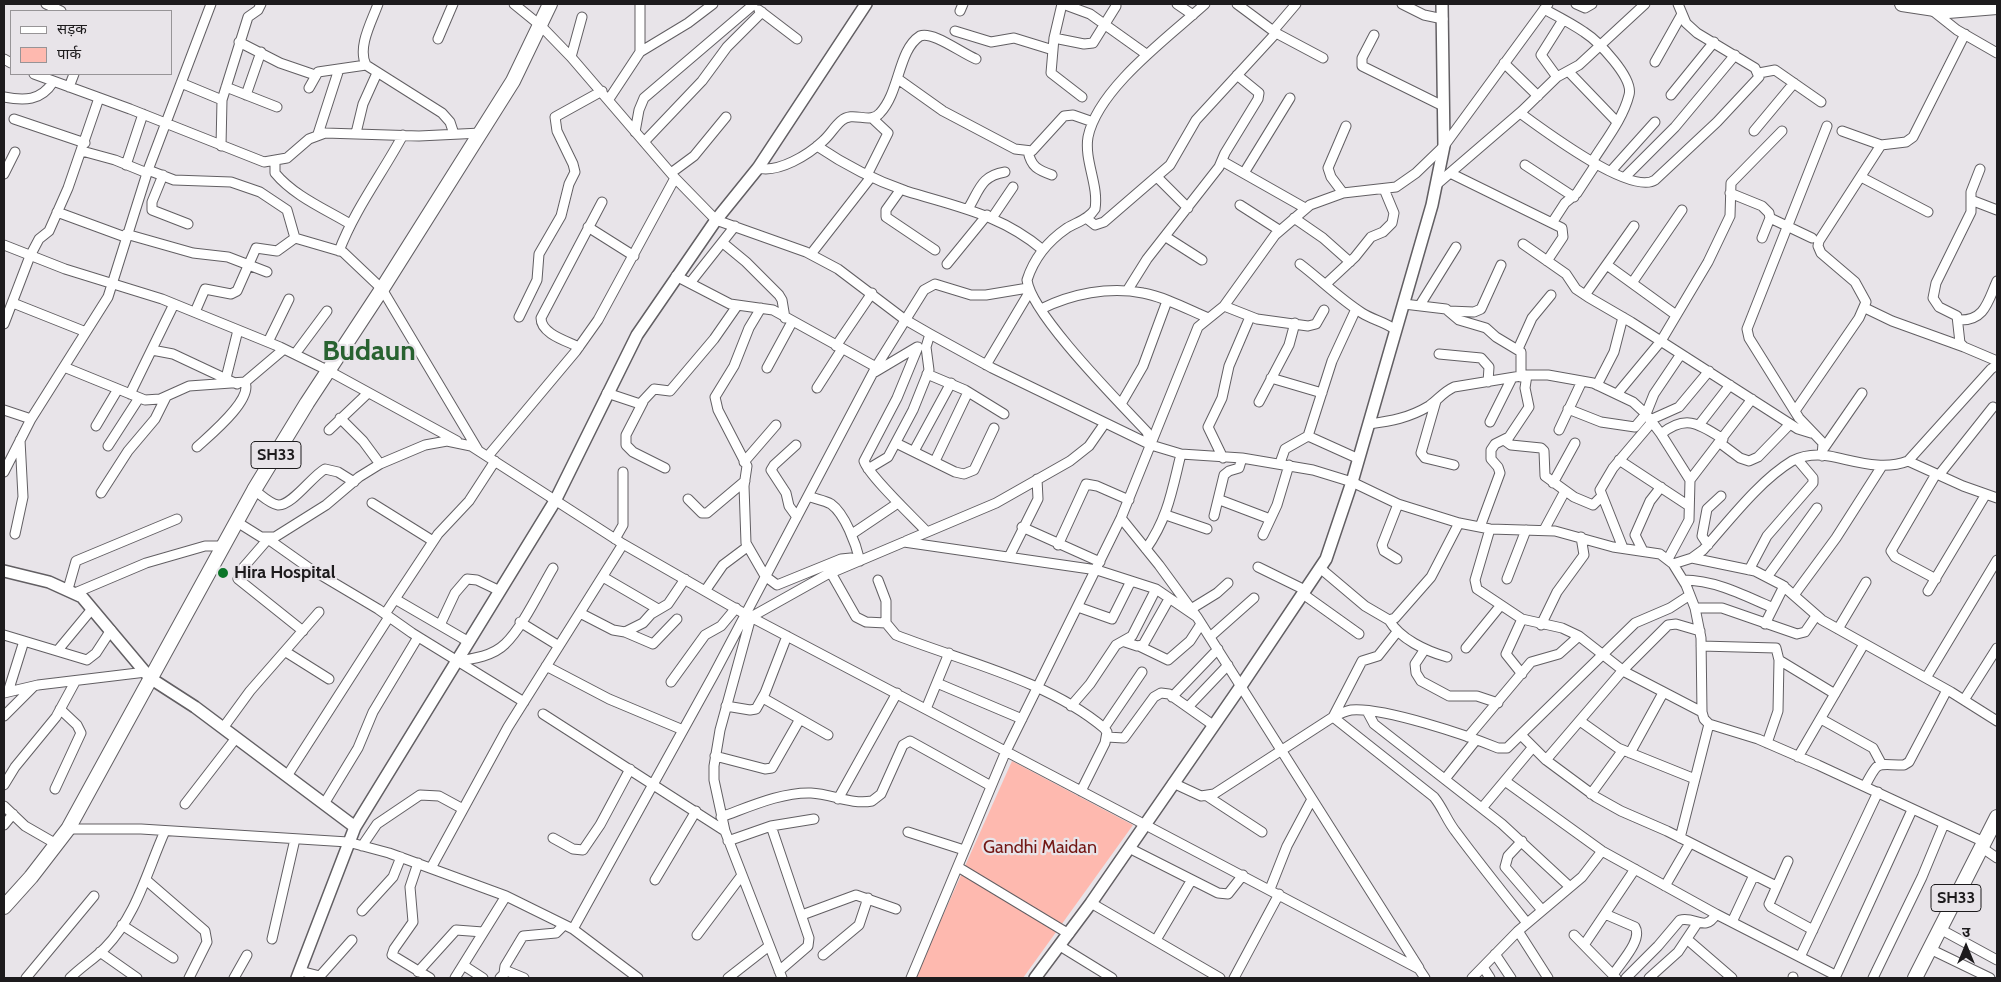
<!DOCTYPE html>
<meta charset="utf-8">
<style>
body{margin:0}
#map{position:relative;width:2001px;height:982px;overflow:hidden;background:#e8e4e9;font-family:Cabin,"Noto Sans Devanagari",sans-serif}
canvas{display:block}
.frame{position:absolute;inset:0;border:5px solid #1d1b1d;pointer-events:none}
.legend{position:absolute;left:10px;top:10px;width:162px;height:65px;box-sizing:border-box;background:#e8e4e9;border:1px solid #979497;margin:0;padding:6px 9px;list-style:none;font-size:15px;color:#1d1b1d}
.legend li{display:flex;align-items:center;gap:10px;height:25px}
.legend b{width:25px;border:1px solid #979497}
.north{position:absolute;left:1941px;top:922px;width:50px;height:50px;-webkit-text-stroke:4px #e8e4e9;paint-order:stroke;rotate:0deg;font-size:14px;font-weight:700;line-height:20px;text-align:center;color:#1d1b1d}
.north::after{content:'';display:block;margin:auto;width:18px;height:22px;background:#1d1b1d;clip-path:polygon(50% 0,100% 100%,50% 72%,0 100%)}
</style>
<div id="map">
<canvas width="2001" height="982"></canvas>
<div class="frame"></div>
<ul class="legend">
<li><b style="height:6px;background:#fff"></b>सड़क</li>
<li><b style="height:14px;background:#feb9af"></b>पार्क</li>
</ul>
<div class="north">उ</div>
</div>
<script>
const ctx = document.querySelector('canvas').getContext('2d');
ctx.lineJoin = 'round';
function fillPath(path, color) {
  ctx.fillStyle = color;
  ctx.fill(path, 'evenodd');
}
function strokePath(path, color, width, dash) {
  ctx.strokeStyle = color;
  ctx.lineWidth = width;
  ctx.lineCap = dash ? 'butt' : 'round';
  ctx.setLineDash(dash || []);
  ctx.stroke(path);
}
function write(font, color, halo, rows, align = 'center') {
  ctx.font = font + ' Cabin,sans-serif';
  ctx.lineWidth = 4.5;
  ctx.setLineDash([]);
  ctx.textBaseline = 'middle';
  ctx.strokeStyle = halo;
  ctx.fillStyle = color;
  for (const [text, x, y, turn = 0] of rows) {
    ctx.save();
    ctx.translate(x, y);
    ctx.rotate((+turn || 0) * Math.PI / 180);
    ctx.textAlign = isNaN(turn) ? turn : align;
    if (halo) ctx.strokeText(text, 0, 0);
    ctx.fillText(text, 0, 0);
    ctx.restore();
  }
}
fillPath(new Path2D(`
 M1012 761 1133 825 1023 978H915Z`), '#feb9af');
const minor = new Path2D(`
 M46 4 61 11
 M378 4C372 21 357 47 366 65L442 113 450 122 454 134
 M514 4 541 26 571 57 675 178 716 220 806 252 838 269 904 319 930 334 992 368 1151 445
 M1062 4 1054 38 1051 73 1082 97
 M1063 4 1090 14 1146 54
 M1177 4 1193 15
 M1205 4C1170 36 1098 88 1088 137 1084 161 1099 185 1095 209 1089 219 1077 222 1067 228 1048 241 1034 258 1027 280 1031 314 1120 403 1147 432L1151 445 1181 454 1242 458 1313 470 1352 482 1398 504 1459 523 1490 529 1555 531 1613 547 1660 554 1673 564 1686 585 1695 608 1701 638 1702 712 1704 719 1709 724 1758 739 1818 765 1984 842
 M1237 4 1276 33 1323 58
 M1402 4 1424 15 1443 19
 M1576 4 1585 8 1592 4
 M1544 9C1557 16 1571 23 1584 32 1598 41 1634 78 1629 95 1623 119 1605 141 1592 162
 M759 10 797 39
 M960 11 963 4
 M1933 11 1957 30 1997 53
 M955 31 991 42 1014 38 1053 50
 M1273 31 1296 4
 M1374 35 1362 58V66L1443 106
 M1054 38 1084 44 1093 43 1116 6
 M438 39 453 4
 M239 42 280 63 315 75
 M640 52V4
 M571 57 582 17
 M4 59 11 63
 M1655 62 1682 14
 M1504 63 1538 96
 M1568 71 1617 122
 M1759 73 1775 70 1821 102
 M34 74 130 109 264 162 287 158 309 139 325 133 419 136 481 133
 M1557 77 1541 55 1563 20
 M898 79 943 111 1015 149 1032 151 1064 116 1073 115 1093 122
 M181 83 222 100
 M69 87 74 74
 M226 87 277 107
 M309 88 318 72 366 65
 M246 95 261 52
 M1671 95 1714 42
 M4 97C24 101 41 101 53 82
 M609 99 640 52 688 23 713 4
 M1520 113C1542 129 1631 196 1655 180L1717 122 1759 77 1755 68 1697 33 1686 23 1678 4
 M14 119 85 143
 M1754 131 1794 83
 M1842 131 1881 145
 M635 132 639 110 644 98 753 5
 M356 133 363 104 377 73
 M318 134 339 69
 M644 142 702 81 727 47 762 12
 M221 146 222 100 248 17 258 10 261 4
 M817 146C845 165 874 180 906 191 957 207 1000 214 1043 250
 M82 151 115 160 147 173
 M1028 151C1031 167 1038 170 1052 175
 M275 161V173C294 196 325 209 350 224
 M1222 161 1305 208
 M126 165 143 114
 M1525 165 1574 197
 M758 168C779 173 808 155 823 141 830 135 834 127 841 121 853 110 870 125 880 113 900 92 898 50 920 36 933 31 961 53 976 59
 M1980 169 1971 192V212L1936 283 1933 298 1939 307 1957 316 1960 343 1964 347 1997 361
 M148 170 174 180 231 182 260 192 287 210 295 238 343 252 382 289 478 450
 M1611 171 1655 122
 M671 173 694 156 726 117
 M1244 173 1290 98
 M1450 173 1562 228 1563 237 1547 261
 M4 174 15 152
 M163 175 152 202V210L188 224
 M867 175 888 133 872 118
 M1157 177 1188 208
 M1625 177 1675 127 1735 55
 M1861 177 1928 212
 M1436 185 1522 111 1557 77 1579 65 1645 4
 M901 189 886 210V217L935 250
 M1343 193 1331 177 1328 168 1346 126
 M1730 193 1762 206 1769 213 1770 218 1762 238
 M1971 200 1997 210
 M1240 205 1279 230
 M968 209C980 189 981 176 1005 172
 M57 212 125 237
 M992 218 1013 187
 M1086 218 1095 225 1104 222 1170 165 1196 120 1276 33
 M1294 218 1323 238 1350 262
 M1770 218 1812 238
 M1552 223 1565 203 1577 193 1596 164
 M588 227 634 256
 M126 234 193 253 228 257 267 272
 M1166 237 1202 260
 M723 243 746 262 779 295 782 300 785 318
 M1523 244 1566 274 1576 289 1588 297 1631 322 1798 429 1811 433
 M4 245 65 269 162 299 280 347 329 371 457 441
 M339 251C355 209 382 174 403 135
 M811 254 871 177
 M947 264 987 215
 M1300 264C1321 280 1340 299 1362 313 1373 320 1383 321 1396 330
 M1607 265 1676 315
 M676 276 730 304 773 310 876 367
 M690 283 735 226
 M1632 283 1682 210
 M1326 284 1355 257 1371 237 1383 232 1392 223 1394 213 1384 189
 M1127 291 1147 259 1219 167 1225 153 1258 99 1259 93 1237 75
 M1585 295 1634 226
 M13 303 86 332
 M1404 304 1446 309 1459 320 1486 328 1496 337 1521 352V377
 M1420 305 1456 247
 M1224 306 1257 319 1308 326 1316 324 1324 310
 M761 308 749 328 734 366 715 397 718 410 747 466 744 486 746 543 765 576 777 585 841 559 851 558 860 561
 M1865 308 1892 321 1964 347
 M1041 309C1071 294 1109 286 1143 293 1165 297 1187 309 1208 318
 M1449 311 1474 312 1481 309 1501 265
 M195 312 205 289 231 294 237 291 256 248 277 251 295 238
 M519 317 537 280 539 254 561 216 569 184 575 172 573 164 557 131 555 117 602 91
 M1959 320C1985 321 1988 301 1997 281
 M4 324 30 256 39 239 49 231 68 188 99 98
 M268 342 289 299
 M836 346 872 293
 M579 347C567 341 541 334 541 318L602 202
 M918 347 897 398 864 461C869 476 914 518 927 532
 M1518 349 1532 318 1551 295
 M152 350 173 354 237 384
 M295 354 327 311
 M1439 354 1481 358 1489 367 1488 382
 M986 365 1030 291
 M64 367 145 400 160 399 189 386 245 382 284 349
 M767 368 792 322
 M875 372 917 347
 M927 374 965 390 1004 414
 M226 378 238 330
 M1271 378 1322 393
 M1597 385 1614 352 1623 317
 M817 388 842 349
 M607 393 640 404 654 389 670 391 714 339 737 306
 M130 394 174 304
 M1617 394 1661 341 1708 262 1730 216 1731 183 1782 131
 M1436 401 1421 453 1425 458 1454 465
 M643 402 626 435V445L633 452 665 468
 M1259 402 1289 345 1295 323
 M1121 404 1143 366 1167 301
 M1568 409 1601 422 1635 427 1646 414 1654 394 1681 354
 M4 410 31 419
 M1795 411 1859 318 1866 302 1855 282 1821 253 1818 246 1819 241 1881 145 1906 142 1913 137 1965 34
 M340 418 363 441 380 464
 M1650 420 1679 407 1709 371
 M1490 422 1512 378
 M1369 424C1391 421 1409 418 1429 406 1438 400 1443 392 1454 387L1527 375H1548L1593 383 1633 402 1646 414 1661 434 1690 480 1689 520 1668 559
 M1699 425 1730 385
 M96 426 118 389
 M329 430 368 393
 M1559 430 1582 381
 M1661 434C1686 414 1699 424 1723 439
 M1308 436 1359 459
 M1504 440 1511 445 1541 448 1544 451 1545 476 1574 497 1593 505 1602 496
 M896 443 955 472 964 474 974 470 994 428
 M1720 443 1740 458 1749 461 1758 457 1790 424
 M796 445 774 465 771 470 786 493 789 506 797 517
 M108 446 139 398
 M197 447C210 435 253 400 245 382
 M1824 448 1862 393
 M914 451 951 383
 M488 456 576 351 598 320 675 178
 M1822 456 1823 443 1799 418 1749 338 1747 329 1827 126
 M1223 458 1208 427 1222 398 1229 366 1250 317
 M1619 460 1689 506
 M935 461 968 392
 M1908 461 1963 486 1997 498
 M744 462 776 425
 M1280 463 1285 449 1308 436 1332 361 1356 309
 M868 469 888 457 913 410 929 370 926 347 930 334
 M4 472 31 419 108 297 148 170 211 4
 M1936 474 1891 551 1895 557 1936 579
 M1939 475 1993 407
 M1690 480 1752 399
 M1553 483 1575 443
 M254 490C261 495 270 504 278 505 292 506 312 476 325 469L338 472 354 482
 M101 493 128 451 155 419 166 397
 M808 496C815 499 824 500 831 504 845 514 856 544 860 561
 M688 499 702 513H707L745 481
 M1220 500 1270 519
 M372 503 433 541
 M1166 515 1207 529
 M1214 516 1224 475 1229 471 1239 468 1242 458
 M1121 518 1159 565 1197 617 1419 968
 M237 522 261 537H275L326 505 359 477 380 464 425 445 447 441 471 446 623 544 745 614 1419 969 1425 978
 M1022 527 1100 562
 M1480 527 1500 473 1498 467 1491 459V450L1495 444 1509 437 1529 407 1525 388 1527 375
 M1490 529 1475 580 1477 589 1522 619 1562 628 1579 636 1625 672 1702 712
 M1544 530 1565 491
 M15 534 23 497 20 440
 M852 534 898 503
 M1263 535 1277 505 1289 465
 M615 539 623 525V472
 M906 541 996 503 1070 461 1089 446 1105 423
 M1058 545 1086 484 1097 486 1129 500
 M1708 545 1702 536 1707 509 1721 496
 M1623 548 1600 490 1613 468 1652 422
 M1146 549C1168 518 1172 490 1181 454
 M1643 551 1635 535 1650 501 1661 487
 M1009 557 1038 499 1037 479
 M1692 558 1755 571 1782 585 1822 620 1951 692 1997 721
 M1397 559 1384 551 1382 545 1398 504
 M1673 564 1692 558 1703 550C1729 521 1759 481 1792 461 1804 455 1817 454 1829 456 1856 461 1882 471 1908 461L1991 369 1997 365
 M1258 567 1305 590
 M1320 568 1365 606 1389 620 1395 618 1431 577 1459 523
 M1749 570 1767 536 1813 483V478L1797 459
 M831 573 856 617 866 622 886 623 896 635C964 662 1047 680 1104 728L1107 732 1105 743 1081 791
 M603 577 658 609
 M1767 577 1817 508
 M1507 579 1526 530
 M878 580 886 601V623
 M1683 580C1715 580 1744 595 1773 608
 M68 589 76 561 177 519
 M705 591 723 565 747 547
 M1928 591 1986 494
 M75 593 146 563 205 546H224
 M1303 594 1359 634
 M1794 595 1836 538 1882 466
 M395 599 469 642
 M1078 607 1112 619 1131 581
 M1695 608H1722L1797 634 1805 632 1816 616
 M1191 609 1217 593 1228 583
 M580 613 613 630 625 632 643 623 651 614 668 604 685 579
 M385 614 438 534 469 501 495 461
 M1389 620C1400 639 1426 651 1447 657
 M520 622 559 646
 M1765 624 1784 586
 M440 625 455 593 467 579 477 580 500 591
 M1541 625 1557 592 1584 555 1581 537
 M1838 629 1866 582
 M303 631 238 579 242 569 268 539 309 568 378 609 412 633 524 702
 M625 632 653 644 677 619
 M1397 632 1378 656 1362 661 1333 717 1434 797C1443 808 1447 821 1456 832 1479 863 1503 893 1527 923
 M4 635 87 660 96 653 111 630
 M1210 637 1254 598
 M1125 642 1137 646 1143 645 1169 599
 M1139 646 1168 660 1190 641 1201 624
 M1701 646 1776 648 1779 660 1778 711 1767 743
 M1466 648 1501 605
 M1425 649 1415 664 1416 673 1421 681 1449 696H1477L1498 703
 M58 650 92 609
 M286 652 329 679
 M458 660C473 660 494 655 505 644 522 628 540 590 553 568
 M1779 660 1835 694
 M546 666 609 699 683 730
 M1522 674 1506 654 1522 619
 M1926 678 1997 560
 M671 682 705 635 721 626 736 608
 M937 683 1022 719
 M8 692 24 641
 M4 693 38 685 146 672
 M1172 697 1218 649
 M763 698 828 735
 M1964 700 1997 648
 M726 706 750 710 756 709 765 693 787 636
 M1071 706 1090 684 1116 645 1132 636 1156 589
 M1188 707 1228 665
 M926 709 949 653
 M1367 711 1374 724 1502 824 1570 887
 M543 714 725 831
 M4 716 34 686
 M1821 719 1873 748 1881 763
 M1580 721 1618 748 1695 779
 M223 728 250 691 319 612
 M1104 728 1142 672
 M1521 735 1546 760 1596 797 1621 811 1667 831 1776 886
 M1107 737 1124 738 1154 697 1161 693 1169 694 1213 725
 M1468 737 1531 662 1559 654 1579 636
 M1630 753 1663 693
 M715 756 765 769 772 768 800 719
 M1798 757 1864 644
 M1546 760 1623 670 1668 625 1676 624 1700 631
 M287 776 389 617
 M1445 779 1476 740
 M1505 781 1602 851 1716 914 1835 975
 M1173 783 1201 796 1214 794 1333 717C1339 714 1345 711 1351 710 1383 707 1466 735 1498 748H1507L1635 623 1670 608 1690 595
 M4 785 15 767 56 717 75 682
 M1865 786C1879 759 1876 765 1904 765L1909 762 1947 690
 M55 789 81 733 77 725 60 709
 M1591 794 1623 750
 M1207 796 1262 832
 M838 799 897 693
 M185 804 236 738
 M324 804 358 748 373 712 418 637
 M4 806 25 826 58 845
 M1482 808 1533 747
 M721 817C749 807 781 792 811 793 832 794 851 805 872 801L881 794 903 745 910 741 991 786
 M4 825 13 814
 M771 826 809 938 808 946 779 971
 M68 829H141L348 842 389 853 506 896 573 929 638 978
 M908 832 964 850
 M553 838 573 849 583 850 600 825 630 769
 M1680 838 1709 724
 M728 841 771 826 814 819
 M1522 841 1508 856 1505 867 1542 910
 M362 846 377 824 420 795 439 796 463 809
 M1981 847 1997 858
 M1129 848 1218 893 1228 894 1243 875
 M1788 861 1769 904 1771 907 1813 930
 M418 863 410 887 413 922 394 949 392 955 430 978
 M958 867 1069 934
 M431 868 508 727 623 544
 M146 880 205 931 207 942 189 978
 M655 880 696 811
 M1665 886 1690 843
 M1270 889 1287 846 1312 799
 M1091 903 1220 978
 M362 911 393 877 401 857
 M1605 914 1635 927C1643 940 1620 963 1613 975
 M802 915 856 895 896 909
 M1732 922 1754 875
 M122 925 173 958
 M573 929 713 676 876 367 924 290 935 284 971 295H986L1028 288
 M1940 929 1997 960
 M1518 931 1548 978
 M697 935 742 875
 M1574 935 1616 978
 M272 939 295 839
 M1156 940 1191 881
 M1688 940 1732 978
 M1584 945 1635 869
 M1060 946 1112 978
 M1930 949 1990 978
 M100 952 137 978
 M1495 954 1511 978
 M823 955 859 925 868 898
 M1800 957 1878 792
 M463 965 483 978
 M1483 967 1490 978
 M300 971 320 976 352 940
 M418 972 456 930 483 932
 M504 973 505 966 523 936 556 933 564 925
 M26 978 94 896
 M70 978C81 967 94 959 105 948 137 915 147 871 165 831
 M234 978 247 955
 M455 978 506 896
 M500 978 507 971 524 978
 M728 978 769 946
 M782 978 725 831 714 780V766L720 730 751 617 826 575 904 542 1097 570 1156 589 1197 617
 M911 978 1006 751 1121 518 1198 327 1224 306 1275 235 1310 205 1343 193 1396 187 1416 173 1444 146 1548 4
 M1234 978 1279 894
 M1472 978 1518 931 1582 877 1602 851
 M1626 978 1658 946 1680 920C1696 916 1705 933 1716 914
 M1649 978 1678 952 1698 922
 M1793 978V977
 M1835 978 1912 810
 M1873 978 1922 877 1944 824`);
const tertiary = new Path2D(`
 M4 571 49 582 82 597 150 678 195 707 355 827
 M297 978 355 827 555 501 637 335 716 220 758 168 866 4
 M1035 978 1091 903 1241 686 1326 559 1352 482 1432 205 1444 146 1442 4`);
const primary = new Path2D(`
 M1902 4 1948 11 1997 7
 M4 907 31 877 68 829 254 490 307 403 382 289 513 81 550 4
 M1915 978 1997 817`);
strokePath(minor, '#625f63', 11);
strokePath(tertiary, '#625f63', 14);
strokePath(primary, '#625f63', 16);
strokePath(minor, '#fff', 9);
strokePath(tertiary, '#fff', 11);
strokePath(primary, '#fff', 14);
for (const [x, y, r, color] of [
 [223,573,6,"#0b7528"]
]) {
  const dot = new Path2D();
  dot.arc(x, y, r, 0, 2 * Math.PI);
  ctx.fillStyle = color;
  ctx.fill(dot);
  strokePath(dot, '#e8e4e9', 2);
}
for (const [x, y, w] of [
 [276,455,50],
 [1956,898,50]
]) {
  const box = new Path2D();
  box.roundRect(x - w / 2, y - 13.5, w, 27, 4);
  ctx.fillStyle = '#e8e4e9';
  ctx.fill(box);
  strokePath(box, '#1d1b1d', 1);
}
write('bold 16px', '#1d1b1d', null, [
 ["SH33",276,455],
 ["SH33",1956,898]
]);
write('bold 18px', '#1d1b1d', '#e8e4e9', [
 ["Hira Hospital",234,573]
], 'left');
write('18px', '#731713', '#e8e4e9', [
 ["Gandhi Maidan",1040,848]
]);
write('bold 28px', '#286230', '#e8e4e9', [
 ["Budaun",369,352]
]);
</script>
